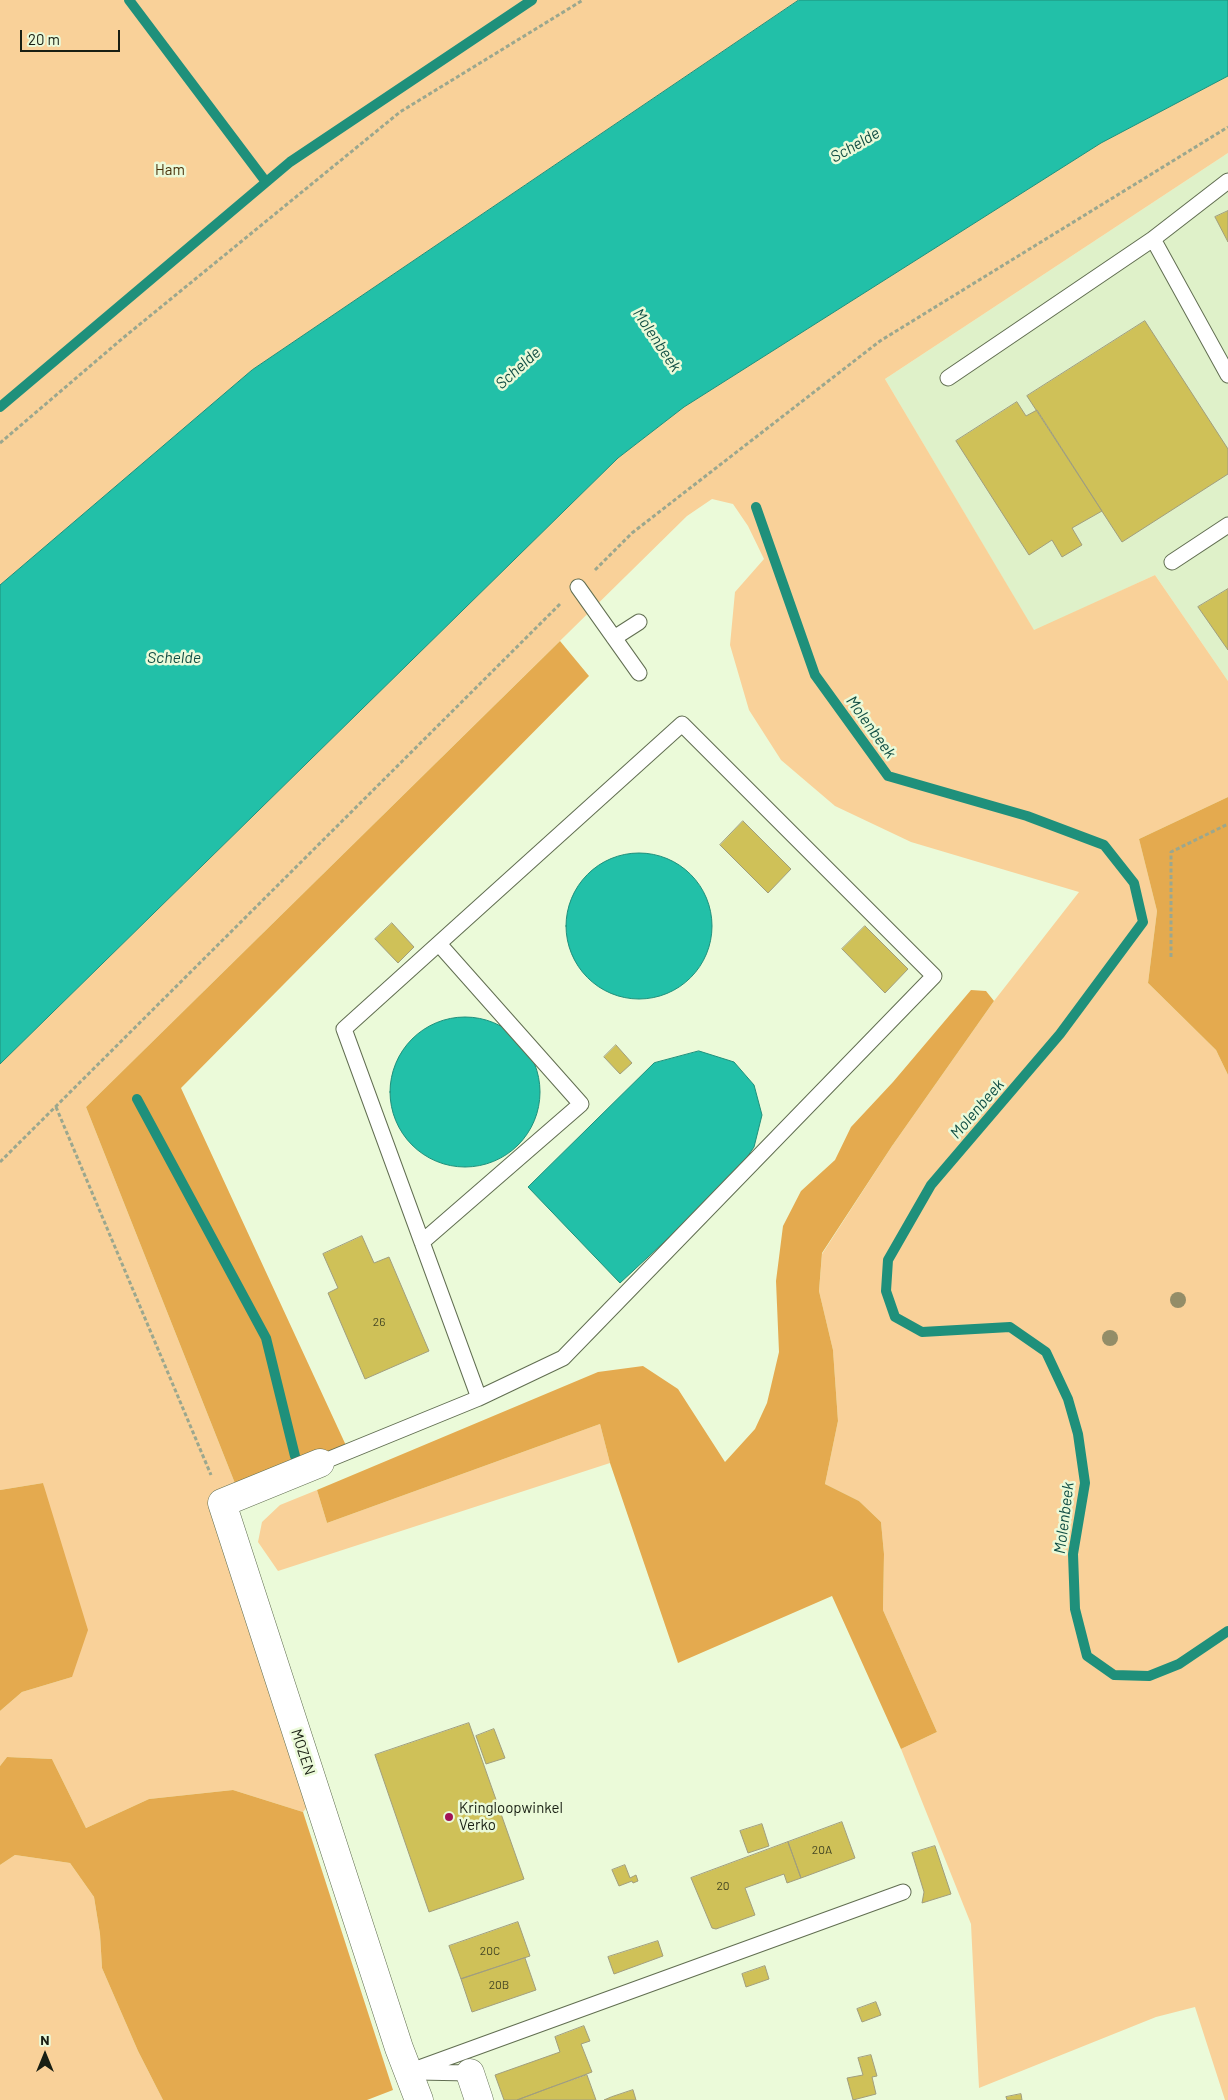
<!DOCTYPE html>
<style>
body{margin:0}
#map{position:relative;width:1228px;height:2100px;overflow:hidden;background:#ebfad9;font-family:Barlow,sans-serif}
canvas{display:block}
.north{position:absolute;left:20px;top:2030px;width:50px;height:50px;-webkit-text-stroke:4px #ebfad9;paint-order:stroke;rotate:0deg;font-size:14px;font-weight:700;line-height:20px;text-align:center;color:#191f13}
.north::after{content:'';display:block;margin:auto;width:18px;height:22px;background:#191f13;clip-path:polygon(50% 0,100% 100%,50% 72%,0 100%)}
.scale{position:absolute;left:20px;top:30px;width:100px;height:22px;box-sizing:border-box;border:2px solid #191f13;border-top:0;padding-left:6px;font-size:15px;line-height:18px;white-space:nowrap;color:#191f13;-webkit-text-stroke:4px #ebfad9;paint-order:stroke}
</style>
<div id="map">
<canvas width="1228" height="2100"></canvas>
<div class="north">N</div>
<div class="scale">20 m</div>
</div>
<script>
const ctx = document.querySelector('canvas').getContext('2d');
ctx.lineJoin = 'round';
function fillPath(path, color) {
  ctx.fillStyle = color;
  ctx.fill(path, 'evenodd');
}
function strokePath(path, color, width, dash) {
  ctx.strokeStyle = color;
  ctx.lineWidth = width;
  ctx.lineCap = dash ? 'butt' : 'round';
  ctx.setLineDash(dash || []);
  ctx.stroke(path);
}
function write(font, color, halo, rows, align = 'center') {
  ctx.font = font + ' Barlow,sans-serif';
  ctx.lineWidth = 5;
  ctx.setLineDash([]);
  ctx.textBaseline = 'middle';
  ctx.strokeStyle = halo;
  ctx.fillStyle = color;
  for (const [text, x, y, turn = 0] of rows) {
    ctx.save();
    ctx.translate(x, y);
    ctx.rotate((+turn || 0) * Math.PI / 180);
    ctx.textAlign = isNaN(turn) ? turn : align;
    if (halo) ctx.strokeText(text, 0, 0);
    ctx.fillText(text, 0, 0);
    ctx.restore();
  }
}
fillPath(new Path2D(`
 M1228 153V681L1155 575 1034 631 885 379Z`), '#dff1c9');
fillPath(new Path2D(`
 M0 0H799L252 370 0 585Z
 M1228 76V153L885 379 1034 630 1155 575 1228 681V797L1139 839 1157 911 1148 983 1216 1050 1228 1075V2100H1225L1195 2007 1156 2017 979 2088 971 1924 901 1749 937 1732 883 1610 884 1554 881 1522 859 1501 825 1484 838 1421 833 1350 819 1291 822 1254 892 1146 994 1001 1079 892 911 842 835 806 781 760 749 710 730 645 735 592 764 559 748 526 733 504 712 499 687 516 86 1107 240 1496 223 1503 317 1795 303 1812 233 1790 149 1799 86 1828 52 1759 7 1757 0 1766V1711L22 1692 72 1677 43 1483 0 1490V1064L618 458 684 407 1101 143Z
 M600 1424 610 1463 278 1571 258 1542 262 1522 280 1505 317 1490 327 1523Z
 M15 1855 70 1863 94 1897 100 1934 102 1968 138 2051 163 2100H0V1865Z`), '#f9d199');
fillPath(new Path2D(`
 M560 641 589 676 181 1088 349 1452 240 1496 86 1107Z
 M1228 797V1075L1216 1050 1148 983 1157 911 1139 839Z
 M971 990 986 991 994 1001 892 1146 822 1253 819 1291 833 1350 838 1421 825 1484 859 1501 881 1522 884 1554 883 1610 937 1732 901 1749 832 1596 678 1663 610 1463 600 1424 327 1523 317 1490 598 1372 643 1366 678 1389 725 1462 755 1429 767 1403 779 1352 776 1281 783 1226 801 1191 835 1160 851 1127 893 1082Z
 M43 1483 88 1630 72 1677 22 1692 0 1711V1490Z
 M7 1757 52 1759 86 1828 149 1799 233 1790 303 1812 393 2090 367 2100H163L138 2051 102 1968 100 1934 94 1897 70 1863 15 1855 0 1865V1766Z`), '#e4aa4f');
const water = new Path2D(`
 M799 0H1228V76L1101 143 684 407 618 458 0 1064V585L252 370Z
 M566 926a73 73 0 1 1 146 0a73 73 0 1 1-146 0Z
 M390 1092a75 75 0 1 1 150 0a75 75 0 1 1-150 0Z
 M699 1051 734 1062 754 1085 762 1115 754 1147 732 1179 620 1283 528 1187 654 1063Z`);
fillPath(water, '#22c0a8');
strokePath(water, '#1f907b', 1);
strokePath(new Path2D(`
 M129 0 266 182
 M0 407 290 162 532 0
 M756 507 815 675 888 776 1027 816 1104 845 1134 883 1143 922 1060 1034 931 1185 888 1260 886 1291 895 1317 922 1332 1010 1327 1046 1352 1068 1399 1078 1434 1085 1483 1073 1554 1075 1609 1087 1656 1114 1675 1149 1676 1179 1664 1228 1631
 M137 1099 266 1338 295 1456`), '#1f907b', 10);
const building = new Path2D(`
 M1228 211V242L1215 217Z
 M1145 321 1228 449V474L1122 542 1027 396Z
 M1017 402 1026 416 1037 410 1102 511 1072 528 1082 545 1062 557 1052 540 1029 555 956 441Z
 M1228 589V650L1198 607Z
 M743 821 791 869 768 893 720 845Z
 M392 923 414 947 398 963 375 939Z
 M865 926 908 969 885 993 842 949Z
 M616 1045 632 1063 620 1074 604 1057Z
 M362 1236 374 1263 389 1257 429 1351 365 1379 328 1293 338 1288 323 1254Z
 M469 1723 524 1879 429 1912 375 1755Z
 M494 1729 505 1758 486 1764 476 1736Z
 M842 1822 855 1858 801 1878 788 1842Z
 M762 1824 769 1846 748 1853 740 1831Z
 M788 1842 801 1878 787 1883 784 1874 745 1888 755 1915 716 1929 712 1928 691 1878Z
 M935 1846 951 1894 922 1903 924 1892 912 1853Z
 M625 1865 630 1878 636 1875 638 1881 633 1883 632 1881 619 1886 612 1870Z
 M518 1922 530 1956 461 1979 449 1946Z
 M658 1941 663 1956 614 1974 608 1957Z
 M525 1958 536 1990 472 2012 461 1979Z
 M765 1966 769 1979 746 1987 742 1974Z
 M876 2002 881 2015 862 2022 857 2009Z
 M584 2026 590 2041 581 2044 592 2072 517 2100H504L495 2075 560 2052 555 2037Z
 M871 2055 877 2076 872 2077 876 2094 853 2100 847 2078 863 2075 858 2058Z
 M587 2075 596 2100H517L549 2088Z
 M633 2090 636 2100H604L611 2097Z
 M1021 2094 1022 2100H1007L1006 2097Z`);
fillPath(building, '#cfc158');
strokePath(building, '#a19e7d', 1);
const service = new Path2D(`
 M1228 181 1153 239 1228 375
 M948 378 1153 239
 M1172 562 1228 525
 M578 587 639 673
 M614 638 639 622
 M422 1242 581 1104 439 944
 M320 1463 479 1398 344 1029 682 724 934 976 563 1358 479 1398
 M408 2072 903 1892
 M417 2072 470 2073`);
const minor = new Path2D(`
 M320 1463 222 1503 399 2048 419 2100
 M470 2073 479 2100`);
strokePath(service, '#616e51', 17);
strokePath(minor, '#616e51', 29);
strokePath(new Path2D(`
 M0 443 123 338 400 112 583 0
 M595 570 632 533 880 341 1228 127
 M1171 957V852L1228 824
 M56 1107 211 1475
 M0 1162 560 604`), '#9ba78e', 3, [4, 2.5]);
strokePath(service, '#fff', 15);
strokePath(minor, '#fff', 28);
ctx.fillStyle = '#938d68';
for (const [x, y] of [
 [1178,1300],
 [1110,1338]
]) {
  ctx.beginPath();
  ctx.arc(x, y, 8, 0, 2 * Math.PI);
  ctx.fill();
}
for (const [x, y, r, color] of [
 [449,1817,5,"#a21257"]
]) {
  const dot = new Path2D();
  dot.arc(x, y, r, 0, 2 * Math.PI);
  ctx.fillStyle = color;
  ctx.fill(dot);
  strokePath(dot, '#ebfad9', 2);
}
write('12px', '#464824', null, [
 ["26",379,1322],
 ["20A",822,1850],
 ["20",723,1886],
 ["20C",490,1951],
 ["20B",499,1985]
]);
write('15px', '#4b330c', '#ebfad9', [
 ["Ham",170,170]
]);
write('15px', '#191f13', '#ebfad9', [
 ["MOZEN",303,1752,72]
]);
write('15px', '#191f13', '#ebfad9', [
 ["Kringloopwinkel",459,1808],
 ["Verko",459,1825]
], 'left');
write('italic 16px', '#114e44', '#ebfad9', [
 ["Schelde",855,145,-30],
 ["Molenbeek",657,340,56],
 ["Schelde",518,368,-42],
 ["Schelde",174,658],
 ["Molenbeek",871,727,54],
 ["Molenbeek",977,1109,-49],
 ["Molenbeek",1064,1518,-83]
]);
</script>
